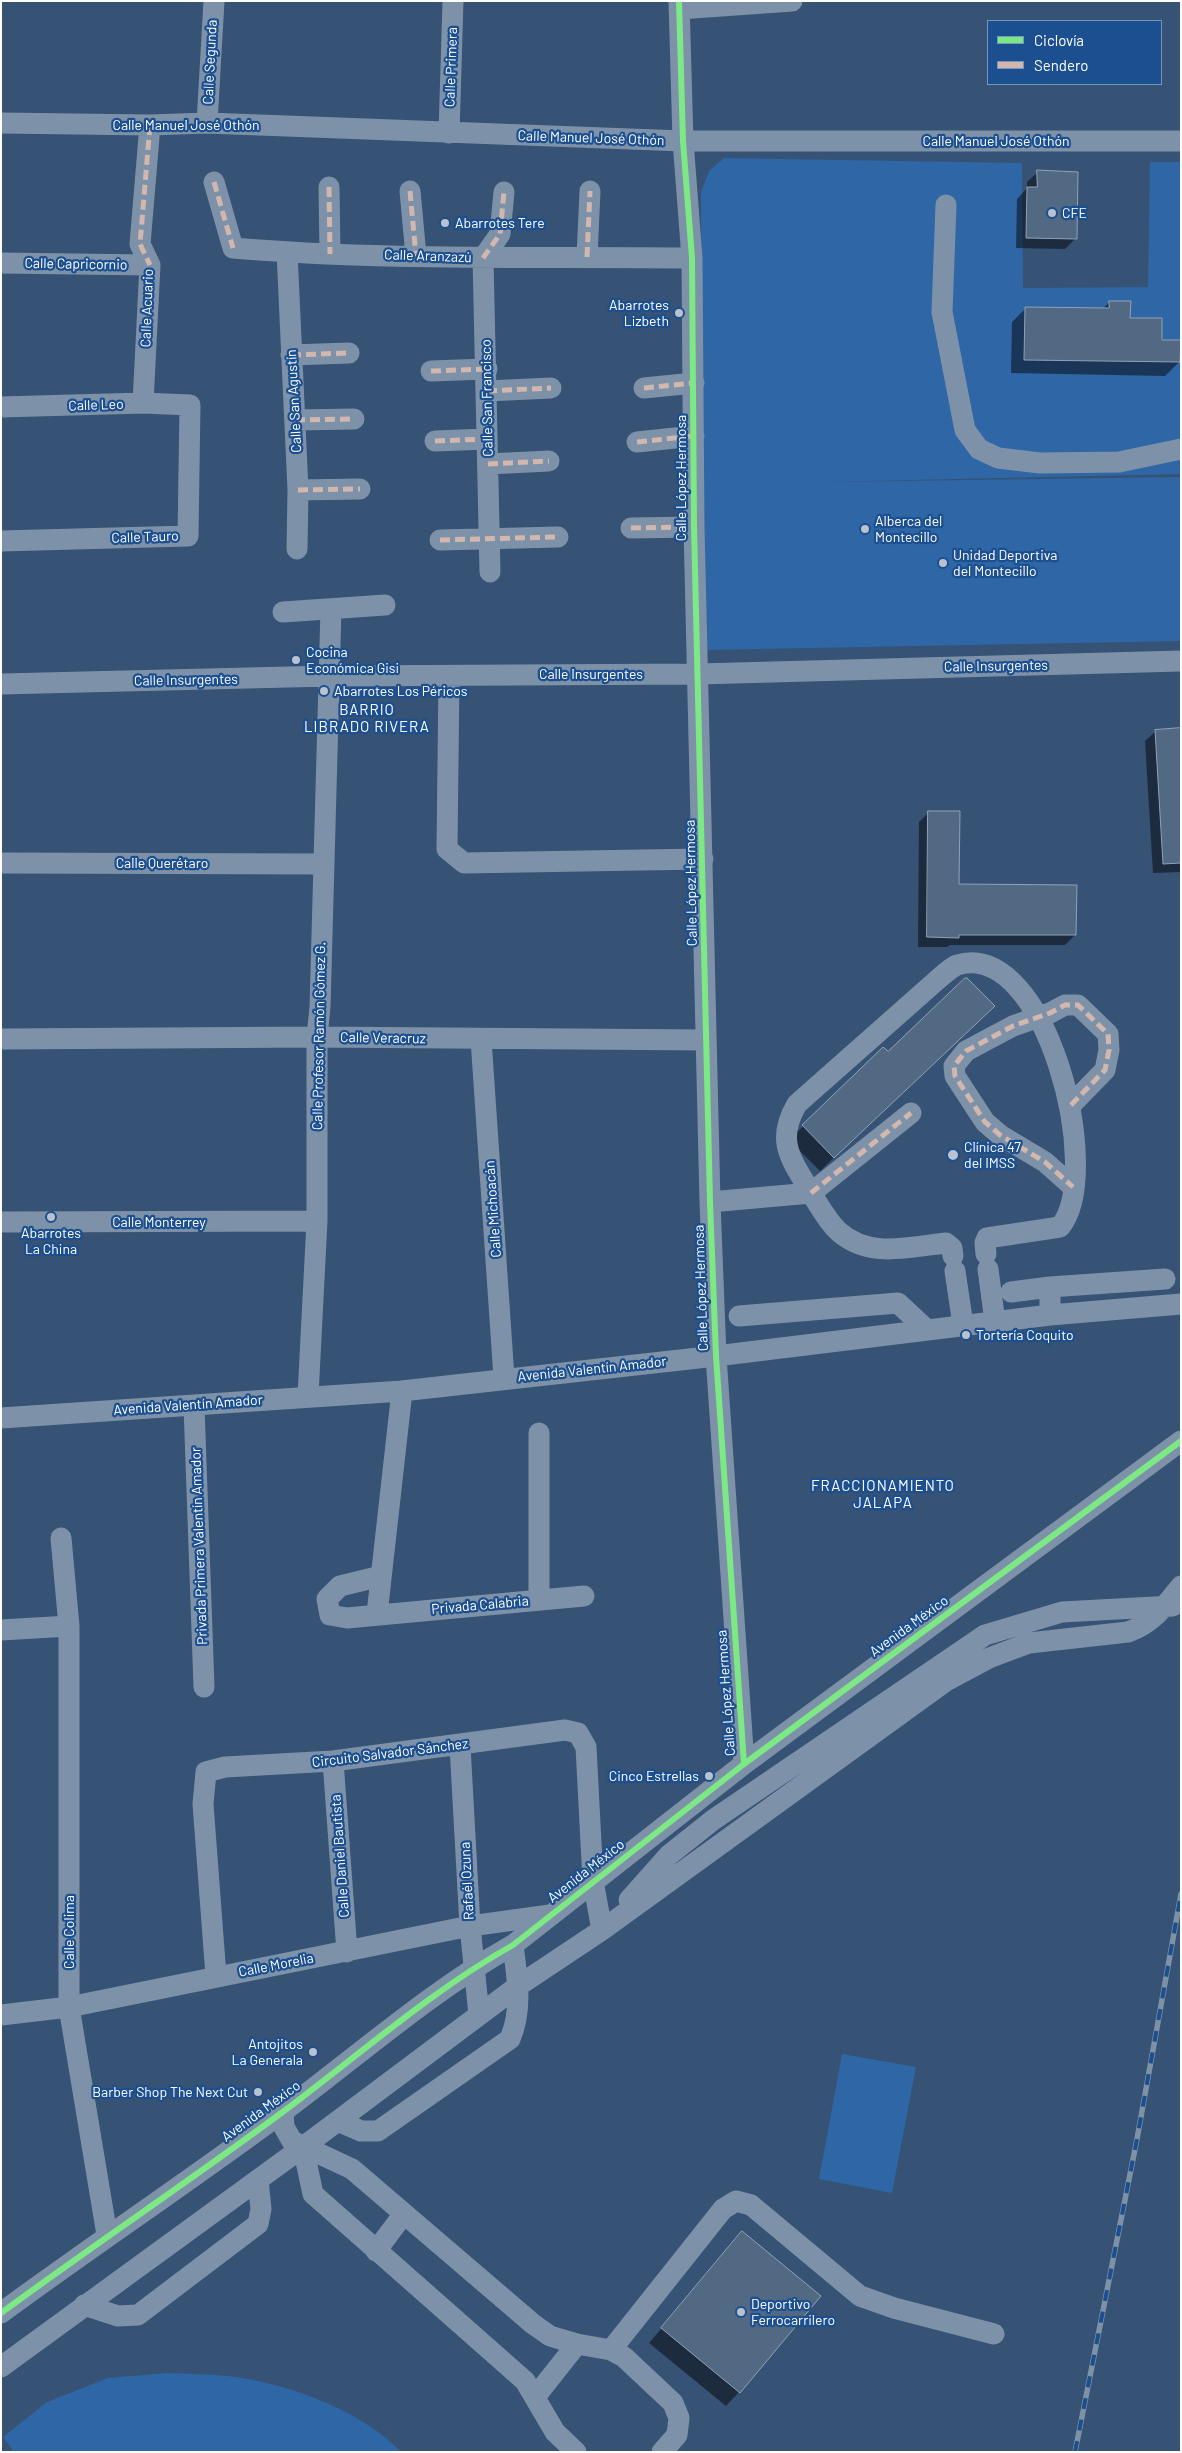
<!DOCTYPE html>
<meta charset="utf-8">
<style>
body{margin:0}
#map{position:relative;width:1182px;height:2453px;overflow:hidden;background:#365274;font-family:Barlow,sans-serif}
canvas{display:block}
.frame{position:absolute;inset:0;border:2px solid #fff;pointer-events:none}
.legend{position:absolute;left:987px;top:20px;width:175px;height:65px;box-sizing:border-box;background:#1b4f8f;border:1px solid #7695bc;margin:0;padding:6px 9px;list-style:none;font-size:15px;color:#fff}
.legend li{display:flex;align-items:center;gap:10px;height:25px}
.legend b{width:25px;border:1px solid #7695bc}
</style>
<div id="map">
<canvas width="1182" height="2453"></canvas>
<div class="frame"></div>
<ul class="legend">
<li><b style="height:6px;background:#7ce984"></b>Ciclovía</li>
<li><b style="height:6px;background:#d1b7ad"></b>Sendero</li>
</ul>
</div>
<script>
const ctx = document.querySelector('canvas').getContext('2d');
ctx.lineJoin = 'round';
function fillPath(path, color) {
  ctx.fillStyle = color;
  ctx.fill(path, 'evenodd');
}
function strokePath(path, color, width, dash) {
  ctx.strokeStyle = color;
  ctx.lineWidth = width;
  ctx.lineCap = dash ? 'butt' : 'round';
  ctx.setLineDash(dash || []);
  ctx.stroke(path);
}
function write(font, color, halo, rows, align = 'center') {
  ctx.font = font + ' Barlow,sans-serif';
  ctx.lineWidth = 4.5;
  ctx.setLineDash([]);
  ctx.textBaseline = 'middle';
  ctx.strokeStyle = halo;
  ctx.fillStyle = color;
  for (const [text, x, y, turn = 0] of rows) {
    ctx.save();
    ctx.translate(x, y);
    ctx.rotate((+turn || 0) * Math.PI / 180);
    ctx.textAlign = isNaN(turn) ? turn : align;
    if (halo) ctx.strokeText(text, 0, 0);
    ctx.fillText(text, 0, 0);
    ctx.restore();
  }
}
fillPath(new Path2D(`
 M724 158 1022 163 1023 288 1148 287 1150 162H1181V474L823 482 1181 477V641L707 650 702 484 701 192 709 171Z
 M842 2054 916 2067 892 2193 819 2179Z
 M167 2373C187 2374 208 2374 228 2376 284 2382 362 2410 401 2452H14L3 2437 47 2402 108 2378Z`), '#2f66a5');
fillPath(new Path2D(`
 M1038 172 1075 239 1065 249 1016 248 1017 199 1027 188V182Z
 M1109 302 1160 341 1179 362 1165 376 1011 373 1012 322 1026 308 1103 309Z
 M1181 730V872L1153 873 1145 741 1156 731Z
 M929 812 958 885 1075 935 1065 945H950L947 947H918L919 822Z
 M979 1020 820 1171 789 1140 883 1049 888 1053Z
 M743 2233 739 2392 726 2406 649 2343Z`), '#0007');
const building = new Path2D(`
 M1037 170 1078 172 1077 239 1026 238 1027 187H1037Z
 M1109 301H1131L1130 318H1162V340H1181L1180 362 1024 360 1025 307 1109 308Z
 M1181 728V863L1163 864 1155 730Z
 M928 811H960L959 884 1077 885 1076 935H959V938L927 937Z
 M965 978H967L995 1006 834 1158 802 1125 883 1047 888 1051Z
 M742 2231 821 2296 740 2393 661 2328Z`);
fillPath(building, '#526984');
strokePath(building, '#92a2b6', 1);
strokePath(new Path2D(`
 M679 1 683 141 692 258 694 527 710 1202 716 1356 744 1764
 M679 9 792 1
 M1 123 150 125 207 123 683 141H1181
 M207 123 214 1
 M449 133 453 1
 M214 182 233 248C386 261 539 256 692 258
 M329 187 330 254
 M410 191 416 256
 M946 205 942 312 965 430 979 449 998 458 1040 463 1119 462 1181 449
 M287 252 298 490 297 549
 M587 257 590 191
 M1 263 150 265
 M291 355 349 353
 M431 371 487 369
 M644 388 694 383
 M487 391 551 388
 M143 403 150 265 140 244 150 125
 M1 407 143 403 190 405 188 536 1 541
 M295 420 354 419
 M435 441 487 439
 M637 442 694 436
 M488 464 549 461
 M298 490 360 489
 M631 528 694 527
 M440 540 558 537
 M490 572 483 258 500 234 504 192
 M283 612 385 605
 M449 676 447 849 464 863 703 859
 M1 684 330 676 698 674 1181 661
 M1 863 322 864
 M1 1039 317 1037 705 1040
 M481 1039 504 1378
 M1071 1105 1105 1070 1109 1050 1108 1034 1078 1005H1065L1050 1013 1013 1026 966 1051 954 1066 955 1076 985 1122 1000 1135 1045 1162 1073 1187
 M911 1113 811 1193C819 1205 827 1221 838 1231 869 1259 908 1247 946 1243L952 1248 953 1256
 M710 1202 811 1193C791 1159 775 1141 797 1104L936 981C942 976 950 968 957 965 1046 938 1105 1173 1060 1227L987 1238 985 1243 986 1254
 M1 1222 317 1221
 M988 1269 995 1322
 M955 1271 963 1325
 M1011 1292 1050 1287
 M1050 1315V1287L1165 1279
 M739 1316 898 1303 927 1330
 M308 1396 317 1221V1037L320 1007 331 609
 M194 1406 204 1687
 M1 1418 402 1391 716 1356 1050 1315 1181 1304
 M539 1433V1600
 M61 1538 69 1626V2007L107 2235
 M381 1576 340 1586 327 1599 330 1615 347 1618 584 1596
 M377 1614 402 1391
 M1 1630 69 1626
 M460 1746 470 1926 479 2015
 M333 1761 347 1952
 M629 1900 669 1855 713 1820 985 1635 1062 1612 1173 1606
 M216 1976 203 1804 206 1772 225 1767 333 1761 565 1730 578 1733 586 1747 593 1881 602 1930
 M1 2015 69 2007 470 1926 550 1915
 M283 2112 284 2127 292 2141 352 2169 533 2324 550 2336 577 2344 611 2350 624 2357 673 2403 679 2418 677 2435 662 2452
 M338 2121 361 2131H378L510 2039C523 2009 517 1977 513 1945
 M303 2147 313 2194 525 2381 555 2432 576 2452
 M376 2251 403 2215
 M84 2305 118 2316 138 2315 258 2224 261 2209 258 2180
 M1 2313C95 2244 191 2180 284 2111 359 2055 431 1991 513 1945L744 1764 1181 1441
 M611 2350 723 2209 736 2201 751 2205 860 2296 894 2308 994 2334
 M1 2367 303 2147 518 1986 602 1930 946 1681 989 1658 1029 1643 1128 1632C1153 1623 1165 1606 1181 1586
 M535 2397 577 2344`), '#7d92a8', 21);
const rail = new Path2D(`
 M1075 2452 1137 2139 1181 1894`);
strokePath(rail, '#7e92a7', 5.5);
strokePath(rail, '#1b4f8f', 4, [11]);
strokePath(new Path2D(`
 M150 125 140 244 150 265
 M214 182 233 248
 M329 187 330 254
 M410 191 416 256
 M587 257 590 191
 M483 258 500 234 504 192
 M291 355 349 353
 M431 371 487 369
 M644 388 694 383
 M487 391 551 388
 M295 420 354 419
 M435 441 487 439
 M637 442 694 436
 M488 464 549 461
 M298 490 360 489
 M631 528 694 527
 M440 540 558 537
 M1071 1105 1105 1070 1109 1050 1108 1034 1078 1005H1065L1050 1013 1013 1026 966 1051 954 1066 955 1076 985 1122 1000 1135 1045 1162 1073 1187
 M811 1193 911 1113`), '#d1b7ad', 5, [10, 5]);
strokePath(new Path2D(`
 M679 1 683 141 692 258 694 527 710 1202 716 1356 744 1764
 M1 2313C95 2244 191 2180 284 2111 359 2055 431 1991 513 1945L744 1764 1181 1441`), '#7ce984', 6);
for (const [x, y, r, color] of [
 [1052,213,5,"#b9c2ce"],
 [445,223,5,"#b9c2ce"],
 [679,313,5,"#b9c2ce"],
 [865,529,5,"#b9c2ce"],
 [943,563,5,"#b9c2ce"],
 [296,660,5,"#b9c2ce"],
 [324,691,5,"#b9c2ce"],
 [953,1155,6,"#b9c2ce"],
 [51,1217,5,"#b9c2ce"],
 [966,1335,5,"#b9c2ce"],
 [709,1776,5,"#b9c2ce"],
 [313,2052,5,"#b9c2ce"],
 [258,2092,5,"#b9c2ce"],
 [741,2312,5,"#b9c2ce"]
]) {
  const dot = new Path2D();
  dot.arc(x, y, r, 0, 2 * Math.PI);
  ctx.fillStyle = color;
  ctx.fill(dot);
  strokePath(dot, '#1b4f8f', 2);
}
write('14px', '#fff', '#1b4f8f', [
 ["Calle Segunda",210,62,-87],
 ["Calle Primera",451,67,-88],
 ["Calle Manuel José Othón",186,125],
 ["Calle Manuel José Othón",591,138,2],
 ["Calle Manuel José Othón",996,141],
 ["Calle Aranzazú",428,256,2],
 ["Calle Capricornio",76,264,1],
 ["Calle Acuario",147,308,-88],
 ["Calle San Francisco",487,398,-91],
 ["Calle San Agustín",294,401,-93],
 ["Calle Leo",96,405,-2],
 ["Calle López Hermosa",681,478,-90],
 ["Calle Tauro",145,537,-2],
 ["Calle Insurgentes",996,666,-1],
 ["Calle Insurgentes",591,674],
 ["Calle Insurgentes",186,680,-1],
 ["Calle Querétaro",162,863],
 ["Calle López Hermosa",691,883,-91],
 ["Calle Profesor Ramón Gómez G.",319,1036,-89],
 ["Calle Veracruz",383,1038,1],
 ["Calle Michoacán",493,1209,-94],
 ["Calle Monterrey",159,1222],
 ["Calle López Hermosa",701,1288,-92],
 ["Avenida Valentín Amador",592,1369,-6],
 ["Avenida Valentín Amador",188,1405,-4],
 ["Privada Primera Valentín Amador",199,1546,-92],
 ["Privada Calabria",480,1605,-5],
 ["Avenida México",909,1626,-36],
 ["Calle López Hermosa",726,1693,-94],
 ["Circuito Salvador Sánchez",390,1753,-7],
 ["Calle Daniel Bautista",340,1856,-94],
 ["Avenida México",586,1871,-38],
 ["Rafaél Ozuna",467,1881,-93],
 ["Calle Colima",69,1932,-90],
 ["Calle Morelia",276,1965,-11],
 ["Avenida México",261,2111,-36]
]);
write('14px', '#fff', '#1b4f8f', [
 ["CFE",1062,213],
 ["Abarrotes Tere",455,223],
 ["Abarrotes",669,305,"right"],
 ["Lizbeth",669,321,"right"],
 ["Alberca del",875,521],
 ["Montecillo",875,537],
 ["Unidad Deportiva",953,555],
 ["del Montecillo",953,571],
 ["Cocina",306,652],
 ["Económica Gisi",306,668],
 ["Abarrotes Los Péricos",334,691],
 ["Clínica 47",964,1147],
 ["del IMSS",964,1163],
 ["Abarrotes",51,1233,"center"],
 ["La China",51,1249,"center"],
 ["Tortería Coquito",976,1335],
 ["Cinco Estrellas",699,1776,"right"],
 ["Antojitos",303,2044,"right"],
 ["La Generala",303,2060,"right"],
 ["Barber Shop The Next Cut",248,2092,"right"],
 ["Deportivo",751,2304],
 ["Ferrocarrilero",751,2320]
], 'left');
ctx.letterSpacing = '1px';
write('15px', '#fff', '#1b4f8f', [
 ["BARRIO",367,710],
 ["LIBRADO RIVERA",367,727],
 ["FRACCIONAMIENTO",883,1486],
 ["JALAPA",883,1503]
]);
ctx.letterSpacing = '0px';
</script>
